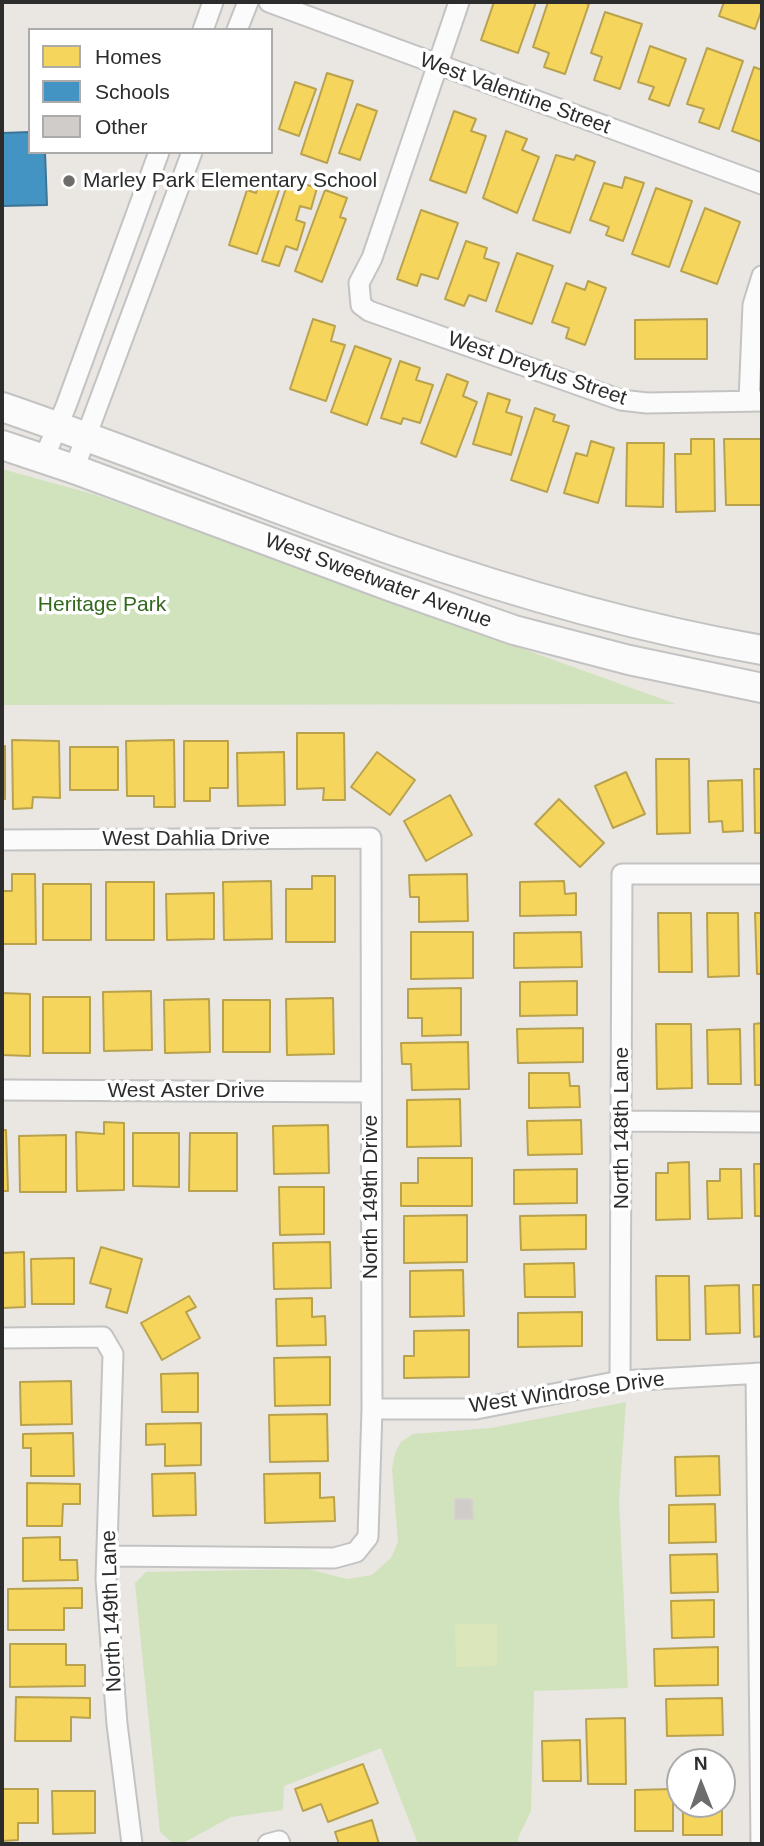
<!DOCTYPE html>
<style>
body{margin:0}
#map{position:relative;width:764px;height:1846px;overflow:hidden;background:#eae6e2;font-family:Arial,sans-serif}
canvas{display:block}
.frame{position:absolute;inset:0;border:4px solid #2c2c2c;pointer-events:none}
.legend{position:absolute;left:28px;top:28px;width:245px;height:126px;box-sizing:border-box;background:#fff;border:2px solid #ababab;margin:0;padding:9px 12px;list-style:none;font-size:21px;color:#2c2c2c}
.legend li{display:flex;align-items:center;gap:14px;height:35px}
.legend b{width:35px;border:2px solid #ababab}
.north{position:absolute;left:666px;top:1748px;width:70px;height:70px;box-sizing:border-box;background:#fff;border:2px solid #ababab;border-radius:50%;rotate:359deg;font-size:19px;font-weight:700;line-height:28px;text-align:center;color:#2c2c2c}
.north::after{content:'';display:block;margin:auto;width:24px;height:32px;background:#6e6d6c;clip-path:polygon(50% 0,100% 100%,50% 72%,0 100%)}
</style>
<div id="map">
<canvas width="764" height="1846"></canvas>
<div class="frame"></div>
<ul class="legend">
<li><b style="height:19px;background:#f6d55c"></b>Homes</li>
<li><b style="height:19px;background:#4393c3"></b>Schools</li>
<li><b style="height:19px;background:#cfccc9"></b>Other</li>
</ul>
<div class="north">N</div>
</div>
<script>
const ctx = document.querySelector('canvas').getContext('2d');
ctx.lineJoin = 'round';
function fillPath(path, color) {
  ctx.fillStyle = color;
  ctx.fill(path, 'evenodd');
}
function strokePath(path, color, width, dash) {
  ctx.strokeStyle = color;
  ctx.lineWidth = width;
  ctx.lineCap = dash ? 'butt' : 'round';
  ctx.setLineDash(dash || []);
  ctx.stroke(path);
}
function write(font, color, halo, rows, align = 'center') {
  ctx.font = font + ' Arial,sans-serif';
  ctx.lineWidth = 7;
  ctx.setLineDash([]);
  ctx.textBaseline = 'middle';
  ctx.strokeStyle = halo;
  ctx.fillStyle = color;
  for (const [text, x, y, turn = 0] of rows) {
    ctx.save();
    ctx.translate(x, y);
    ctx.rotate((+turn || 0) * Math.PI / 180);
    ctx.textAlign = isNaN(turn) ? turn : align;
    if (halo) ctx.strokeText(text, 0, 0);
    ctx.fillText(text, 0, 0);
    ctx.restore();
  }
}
fillPath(new Path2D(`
 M2 469 96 495 676 704 2 705Z
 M626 1402 619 1500 628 1688 534 1691 531 1811 518 1838 520 1844H418L381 1748 284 1786 283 1810 231 1817 181 1844H174L160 1832 135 1583 146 1572 308 1569 347 1579 372 1575 391 1558 398 1542 392 1469 395 1453 401 1442 413 1434 491 1428Z`), '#d0e3bc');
fillPath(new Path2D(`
 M497 1624V1666L456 1667 455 1624Z`), '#dbe7ba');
const homes = new Path2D(`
 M494 2H536L518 53 481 40Z
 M548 2H581L589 4 565 74 544 67 549 53 533 47Z
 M724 2H762V9L755 29 719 16Z
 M605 12 642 24 620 89 594 80 602 57 591 53Z
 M650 46 686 59 669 106 649 99 654 87 638 82Z
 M707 48 743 61 719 129 699 122 704 109 687 104Z
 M754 67 762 70V142L732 131Z
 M327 73 353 81 327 163 301 154Z
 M295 82 316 89 299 136 279 129Z
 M357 104 377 111 360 160 339 153Z
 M454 111 476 119 471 131 486 136 466 193 430 180Z
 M506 131 527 139 522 150 539 157 517 213 483 198Z
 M556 155 574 160 576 155 595 162 570 233 533 220Z
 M625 177 644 183 623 241 606 235 609 227 590 220 604 183 622 188Z
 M289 179 317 188 311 209 300 206 296 220 305 223 297 250 286 246 279 266 262 261Z
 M260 180 280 187 257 254 229 245 247 190 256 193Z
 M656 188 692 201 669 267 632 254Z
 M325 190 347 198 340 217 346 219 322 282 295 271Z
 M705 208 740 222 717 284 681 271Z
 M421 210 458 223 438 279 421 274 417 286 397 279Z
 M466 241 487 248 484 258 499 263 486 301 469 295 464 306 445 299Z
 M517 253 553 266 532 324 496 311Z
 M588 281 606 288 585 345 566 338 569 328 552 322 566 283 585 290Z
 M313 319 335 326 331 341 345 345 326 401 290 389Z
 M707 319V359H635V320Z
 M355 346 391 359 367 425 331 412Z
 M400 361 420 368 416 380 433 385 420 423 403 418 401 424 381 418Z
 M447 374 468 382 463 396 477 402 456 457 421 443Z
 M488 393 510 400 506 412 522 417 511 455 473 444Z
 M535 408 555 415 553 421 569 426 547 492 511 480Z
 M691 439H714L715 511 676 512 675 454H691Z
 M724 439H762V505H726Z
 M591 441 614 448 598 503 564 493 576 453 587 456Z
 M627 443H664L663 507 626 506Z
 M297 733H344L345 800H323L324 788 297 789Z
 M12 740 59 741 60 798 33 797 32 808 13 809Z
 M174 740 175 807H154V796H127L126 741Z
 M184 741H228V788H210V801H184Z
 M2 746H5V799H2Z
 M70 747H118V790H70Z
 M284 752 285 805 238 806 237 753Z
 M377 752 415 780 390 815 351 787Z
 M656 759H689L690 833 657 834Z
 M754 769H762V833H755Z
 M626 772 645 814 613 828 595 786Z
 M742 780 743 831 723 832 722 821 709 822 708 781Z
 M450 795 472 835 426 861 404 821Z
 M559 799 604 843 580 867 535 824Z
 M12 874H35L36 944H2V891H12Z
 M467 874 468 921 419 922V897H410L409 875Z
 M312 876H335V942H286V889H312Z
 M271 881 272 939 224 940 223 882Z
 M564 881 565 894 576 893V915L520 916V882Z
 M106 882H154V940H106Z
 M43 884H91V940H43Z
 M214 893V939L167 940 166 894Z
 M658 913H691L692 972H659Z
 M707 913H738L739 976 708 977Z
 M755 913H762V974H757Z
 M411 932H473V978L411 979Z
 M581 932 582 967 514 968V933Z
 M577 981V1015L520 1016V982Z
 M461 988V1035L422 1036V1018H408V989Z
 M151 991 152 1050 104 1051 103 992Z
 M2 993 30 994V1056L2 1055Z
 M43 997H90V1053H43Z
 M333 998 334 1054 287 1055 286 999Z
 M209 999 210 1052 165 1053 164 1000Z
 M223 1000H270V1052H223Z
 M762 1023V1085H755L754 1024Z
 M656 1024H691L692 1088 657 1089Z
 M583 1028V1062L518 1063 517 1029Z
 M740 1029 741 1084H708L707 1030Z
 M468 1042 469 1089 412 1090 411 1064H402L401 1043Z
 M529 1073H569L570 1086H579L580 1107 529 1108Z
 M460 1099 461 1146 407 1147V1100Z
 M581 1120 582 1154 528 1155 527 1121Z
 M104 1122 124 1123V1190L77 1191 76 1132 104 1134Z
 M328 1125 329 1173 274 1174 273 1126Z
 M2 1130H6L8 1191H2Z
 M133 1133H179V1187L133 1186Z
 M190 1133H237V1191H189Z
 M66 1135V1192H20L19 1136Z
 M418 1158H472V1206H401V1183H418Z
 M689 1162 690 1219 656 1220V1173H668V1163Z
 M754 1164H762V1216H755Z
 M577 1169V1203L514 1204V1170Z
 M720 1169H741L742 1218 708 1219 707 1181H720Z
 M279 1187H324V1234L280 1235Z
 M467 1215V1262L404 1263V1216Z
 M586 1215V1249L521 1250 520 1216Z
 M330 1242 331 1288 274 1289 273 1243Z
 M101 1247 142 1259 127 1313 106 1307 111 1289 90 1283Z
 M24 1252 25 1307 2 1308V1253Z
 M74 1258V1304H32L31 1259Z
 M574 1263 575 1297H525L524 1264Z
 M463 1270 464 1316 410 1317V1271Z
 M656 1276H689L690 1340H657Z
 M739 1285 740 1333 706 1334 705 1286Z
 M753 1285H762V1336L754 1337Z
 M189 1296 196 1307 186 1312 200 1338 162 1360 141 1323Z
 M312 1298V1317L325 1316 326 1345 277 1346 276 1299Z
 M582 1312V1346L518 1347V1313Z
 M469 1330V1377L404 1378V1356H414V1331Z
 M330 1357V1405L275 1406 274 1358Z
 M198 1373V1412H162L161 1374Z
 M71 1381 72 1424 21 1425 20 1382Z
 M327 1414 328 1461 270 1462 269 1415Z
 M201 1423V1465L165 1466V1444L146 1445V1424Z
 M73 1433 74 1476H31V1448H23V1434Z
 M719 1456 720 1495 676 1496 675 1457Z
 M195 1473 196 1515 153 1516 152 1474Z
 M320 1473V1498L334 1497 335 1521 265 1523 264 1474Z
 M27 1483 80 1484V1504H63L62 1526H27Z
 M715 1504 716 1542 669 1543V1505Z
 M60 1537V1560H77L78 1580 23 1581V1538Z
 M717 1554 718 1592 671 1593 670 1555Z
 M82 1588V1608H64V1630H8V1589Z
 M714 1600V1637L672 1638 671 1601Z
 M10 1644H66V1665H85V1686L10 1687Z
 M718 1647V1685L655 1686 654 1649Z
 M16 1697 90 1698V1718L71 1717V1741H15Z
 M722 1698 723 1735 667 1736 666 1699Z
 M625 1718 626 1784H588L586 1719Z
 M580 1740 581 1781H543L542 1741Z
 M363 1764 378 1803 328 1822 321 1804 303 1811 295 1789Z
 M2 1789H38V1823H18V1840L2 1841Z
 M673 1789V1831H635V1790Z
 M52 1791H95V1833L53 1834Z
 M683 1804H722V1835H683Z
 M372 1820 379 1844H339L335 1832Z`);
fillPath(homes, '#f6d55c');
strokePath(homes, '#b9a24e', 2);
const schools = new Path2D(`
 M30 132V152H45L47 205 2 206V133Z`);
fillPath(schools, '#4393c3');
strokePath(schools, '#3c7496', 2);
const building = new Path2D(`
 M455 1499H472L473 1519H455Z`);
fillPath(building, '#cfccc9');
strokePath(building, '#d5d2ce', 2);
const street = new Path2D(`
 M269 2 762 184
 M459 2 372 258 359 283 361 305 369 311 621 400 647 403 762 401
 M203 30 213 2
 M237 30 248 2
 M749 401 753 305 762 276
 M44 458 66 406 159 152
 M74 469 192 152
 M2 840 371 838 372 1409 368 1537 356 1552 334 1558 107 1556
 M2 1090 371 1092
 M622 1121 762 1122
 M2 1338 103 1337 113 1354 106 1579 117 1724 132 1844
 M756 1373 761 1844
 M620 1381 622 874H762
 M372 1409H476L620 1381 762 1373
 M268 1844 279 1841 280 1844`);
const secondary = new Path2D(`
 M2 407C134 452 263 505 394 551 514 593 637 628 762 650
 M2 445 74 469 389 586 514 630 629 660 762 688`);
strokePath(street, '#c3c3c3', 23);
strokePath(secondary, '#c3c3c3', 32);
strokePath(street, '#fcfbfb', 19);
strokePath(secondary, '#fcfbfb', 28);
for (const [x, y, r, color] of [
 [69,181,7,"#6e6d6c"]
]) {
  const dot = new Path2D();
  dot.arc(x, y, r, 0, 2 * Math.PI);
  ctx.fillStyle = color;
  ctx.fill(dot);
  strokePath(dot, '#fff', 2.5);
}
write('21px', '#2c2c2c', '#fff', [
 ["West Valentine Street",515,94,20],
 ["West Dreyfus Street",537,369,19],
 ["West Sweetwater Avenue",378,581,20],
 ["West Dahlia Drive",186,839],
 ["West Aster Drive",186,1091],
 ["North 148th Lane",622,1128,-90],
 ["North 149th Drive",371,1197,-90],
 ["West Windrose Drive",567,1393,-8],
 ["North 149th Lane",112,1611,-92]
]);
write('21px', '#2c2c2c', '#fff', [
 ["Marley Park Elementary School",83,181]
], 'left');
write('21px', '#33681d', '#fff', [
 ["Heritage Park",102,605]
]);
</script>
